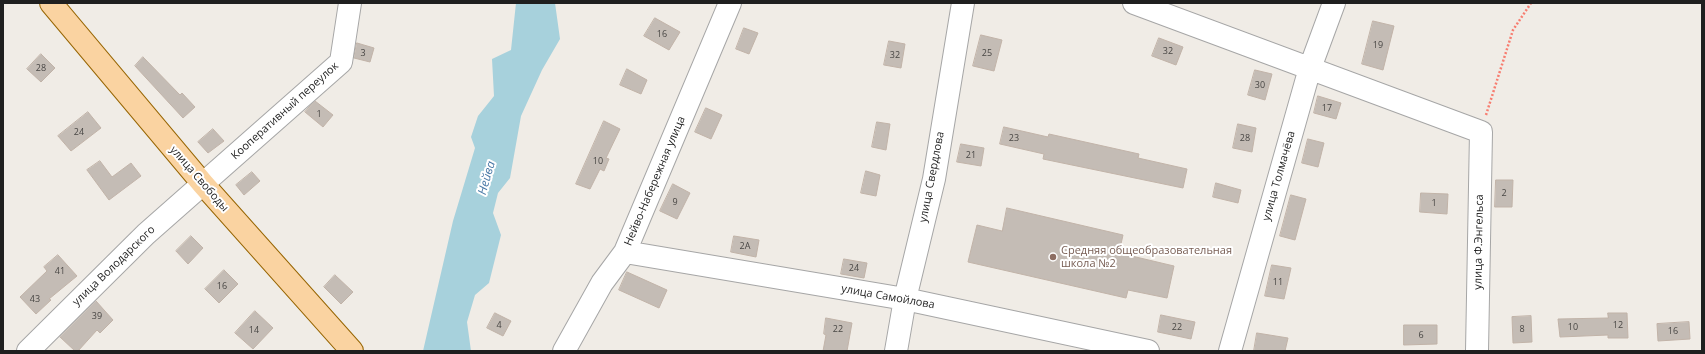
<!DOCTYPE html>
<meta charset="utf-8">
<style>
body{margin:0}
#map{position:relative;width:1705px;height:354px;overflow:hidden;background:#f0ece6;font-family:"Open Sans",sans-serif}
canvas{display:block}
.frame{position:absolute;inset:0;border:4px solid #1f1f1f;pointer-events:none}
</style>
<div id="map">
<canvas width="1705" height="354"></canvas>
<div class="frame"></div>
</div>
<script>
const ctx = document.querySelector('canvas').getContext('2d');
ctx.lineJoin = 'round';
function fillPath(path, color) {
  ctx.fillStyle = color;
  ctx.fill(path, 'evenodd');
}
function strokePath(path, color, width, dash) {
  ctx.strokeStyle = color;
  ctx.lineWidth = width;
  ctx.lineCap = dash ? 'butt' : 'round';
  ctx.setLineDash(dash || []);
  ctx.stroke(path);
}
function write(font, color, halo, rows, align = 'center') {
  ctx.font = font + ' "Open Sans",sans-serif';
  ctx.lineWidth = 4;
  ctx.setLineDash([]);
  ctx.textBaseline = 'middle';
  ctx.strokeStyle = halo;
  ctx.fillStyle = color;
  for (const [text, x, y, turn = 0] of rows) {
    ctx.save();
    ctx.translate(x, y);
    ctx.rotate((+turn || 0) * Math.PI / 180);
    ctx.textAlign = isNaN(turn) ? turn : align;
    if (halo) ctx.strokeText(text, 0, 0);
    ctx.fillText(text, 0, 0);
    ctx.restore();
  }
}
fillPath(new Path2D(`
 M516 3H555L560 39 542 70 521 116 510 178 498 193 493 213 501 235 489 283 475 295 467 322 471 351H423L453 221 475 148 471 137 478 116 494 96 492 59 511 50Z`), '#a7d1dc');
const building = new Path2D(`
 M655 18 680 32 669 50 644 36Z
 M1373 21 1394 26 1383 70 1362 64Z
 M744 28 758 33 749 54 736 49Z
 M981 35 1002 40 994 71 973 66Z
 M1159 38 1183 47 1176 65 1152 56Z
 M889 41 905 44 901 68 884 65Z
 M357 43 374 48 370 62 354 58Z
 M41 54 55 68 41 82 27 69Z
 M143 57 180 95 182 93 195 107 183 118 135 66Z
 M627 69 647 80 641 94 620 85Z
 M1255 70 1272 74 1265 100 1248 95Z
 M1318 96 1341 103 1336 119 1314 113Z
 M315 101 333 115 323 127 305 112Z
 M706 108 722 115 711 139 695 132Z
 M88 112 101 128 71 151 58 136Z
 M604 121 620 129 606 158 609 159 604 171 600 169 590 189 576 184Z
 M877 122 890 124 886 150 872 147Z
 M1238 124 1256 128 1252 152 1233 148Z
 M1004 127 1048 137 1049 134 1139 154 1138 158 1187 169 1183 188 1043 159 1044 154 1000 144Z
 M213 129 224 141 208 153 198 142Z
 M1308 139 1324 143 1318 167 1302 163Z
 M961 144 984 148 981 166 957 162Z
 M100 161 112 177 131 163 141 176 109 200 87 170Z
 M866 171 880 175 876 196 861 193Z
 M252 172 260 181 244 195 236 185Z
 M1496 180H1513L1512 207H1495Z
 M1216 183 1241 190 1238 203 1213 197Z
 M673 184 690 193 677 219 660 211Z
 M1421 193 1448 194 1447 214 1420 212Z
 M1291 195 1306 199 1295 240 1280 236Z
 M1007 208 1123 235 1119 253 1174 266 1167 298 1128 290 1126 298 968 262 977 225 1002 231Z
 M191 236 203 248 188 264 176 251Z
 M734 236 759 240 756 257 731 252Z
 M58 255 77 276 49 299 51 300 36 314 20 297 47 271 44 267Z
 M844 259 867 263 864 278 841 274Z
 M1272 265 1291 268 1284 299 1265 296Z
 M224 270 238 284 219 303 205 289Z
 M627 272 667 290 659 308 619 290Z
 M335 275 353 292 341 304 324 287Z
 M96 301 113 320 100 333 97 330 78 351H75L60 337Z
 M255 311 273 328 253 349 235 333Z
 M495 313 511 321 503 336 487 328Z
 M1608 313H1627L1628 338H1608V335L1560 337 1558 319 1608 318Z
 M1161 315 1195 322 1191 339 1158 332Z
 M1531 316 1532 342 1513 343 1512 317Z
 M826 318 852 323 847 351H823L826 335 824 334Z
 M1689 322 1690 339 1658 341 1657 324Z
 M1404 325H1437V344L1404 345Z
 M1257 333 1288 338 1285 351H1254Z`);
fillPath(building, '#c4bcb5');
strokePath(building, '#c1b3a8', 1);
const minor = new Path2D(`
 M1134 3 1481 132 1477 351
 M625 252 905 299 1148 351
 M28 351 146 234 341 62 350 3
 M564 351 602 283 625 252 730 3
 M896 351 905 299 934 179 963 3
 M1230 351 1310 68 1334 3`);
const major = new Path2D(`
 M51 3 203 184 352 351`);
strokePath(minor, '#a6a6a6', 24);
strokePath(major, '#986603', 24);
strokePath(new Path2D(`
 M1486 115 1513 30 1531 3`), '#f77d70', 2.5, [2, 2]);
strokePath(minor, '#fff', 22);
strokePath(major, '#fad3a1', 22);
for (const [x, y, r, color] of [
 [1053,257,4,"#8d6e63"]
]) {
  const dot = new Path2D();
  dot.arc(x, y, r, 0, 2 * Math.PI);
  ctx.fillStyle = color;
  ctx.fill(dot);
  strokePath(dot, '#fff', 1.5);
}
write('9px', '#484644', null, [
 ["16",662,34],
 ["19",1378,45],
 ["32",1168,51],
 ["3",363,53],
 ["25",987,53],
 ["32",895,55],
 ["28",41,68],
 ["30",1260,85],
 ["17",1327,108],
 ["1",319,114],
 ["24",79,132],
 ["23",1014,138],
 ["28",1245,138],
 ["21",971,155],
 ["10",598,161],
 ["2",1504,193],
 ["9",675,202],
 ["1",1434,203],
 ["2А",745,246],
 ["24",854,268],
 ["41",60,271],
 ["11",1278,282],
 ["16",222,286],
 ["43",35,299],
 ["39",97,316],
 ["4",499,325],
 ["12",1618,325],
 ["22",1177,327],
 ["10",1573,327],
 ["22",838,329],
 ["8",1522,329],
 ["14",254,330],
 ["16",1673,331],
 ["6",1421,335]
]);
write('11px', '#1f1f1f', '#fff', [
 ["Кооперативный переулок",285,111,-42],
 ["улица Толмачёва",1279,176,-74],
 ["улица Свердлова",932,177,-79],
 ["улица Свободы",199,179,49],
 ["Нейво-Набережная улица",655,181,-67],
 ["улица Ф.Энгельса",1479,242,-89],
 ["улица Володарского",114,266,-44],
 ["улица Самойлова",888,297,10]
]);
write('11px', '#785e54', '#fff', [
 ["Средняя общеобразовательная",1061,251],
 ["школа №2",1061,264]
], 'left');
write('italic 12px', '#4a79a6', '#fff', [
 ["Нейва",487,178,-74]
]);
</script>
